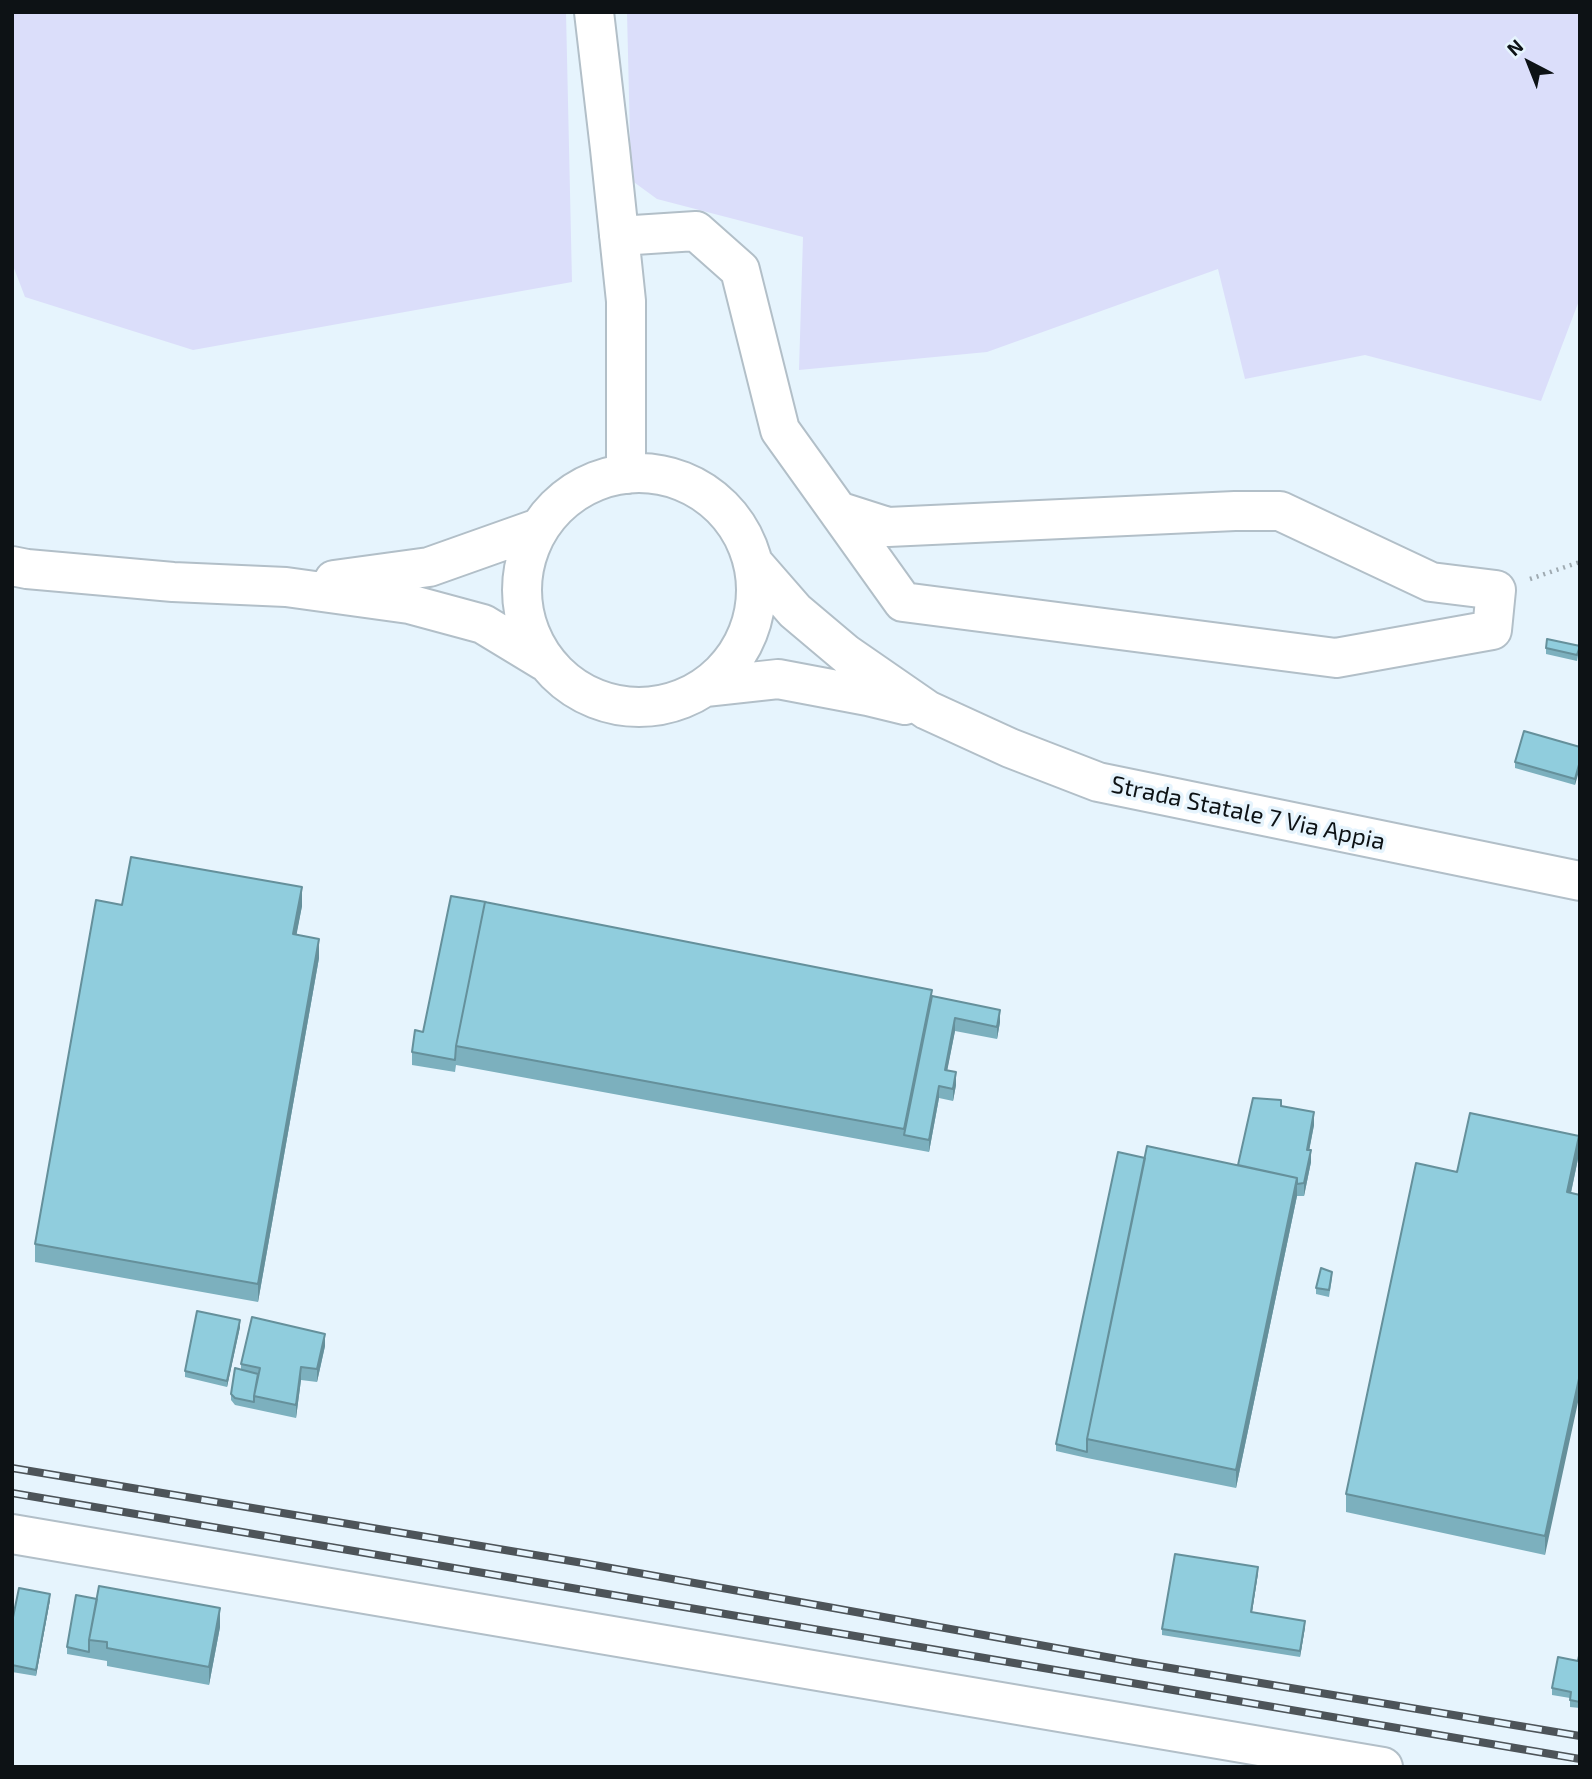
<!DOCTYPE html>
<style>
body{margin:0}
#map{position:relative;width:1592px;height:1779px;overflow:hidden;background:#e6f4fd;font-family:"Exo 2",sans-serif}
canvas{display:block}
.frame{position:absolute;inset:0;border:14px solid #0d1215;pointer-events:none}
.north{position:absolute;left:1494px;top:28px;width:70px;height:70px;-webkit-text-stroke:5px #e6f4fd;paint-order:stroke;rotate:318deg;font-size:19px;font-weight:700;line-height:28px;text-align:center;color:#0d1215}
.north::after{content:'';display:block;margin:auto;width:24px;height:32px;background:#0d1215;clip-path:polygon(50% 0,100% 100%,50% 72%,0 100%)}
</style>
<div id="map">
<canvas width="1592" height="1779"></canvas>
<div class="frame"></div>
<div class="north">N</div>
</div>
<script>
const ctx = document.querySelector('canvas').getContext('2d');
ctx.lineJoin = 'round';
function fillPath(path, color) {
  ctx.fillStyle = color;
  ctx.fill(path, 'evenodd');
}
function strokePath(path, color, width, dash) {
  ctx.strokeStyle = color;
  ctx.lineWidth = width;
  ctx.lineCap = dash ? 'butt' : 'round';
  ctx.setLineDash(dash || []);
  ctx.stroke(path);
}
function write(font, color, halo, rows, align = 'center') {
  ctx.font = font + ' "Exo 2",sans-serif';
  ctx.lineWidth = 7;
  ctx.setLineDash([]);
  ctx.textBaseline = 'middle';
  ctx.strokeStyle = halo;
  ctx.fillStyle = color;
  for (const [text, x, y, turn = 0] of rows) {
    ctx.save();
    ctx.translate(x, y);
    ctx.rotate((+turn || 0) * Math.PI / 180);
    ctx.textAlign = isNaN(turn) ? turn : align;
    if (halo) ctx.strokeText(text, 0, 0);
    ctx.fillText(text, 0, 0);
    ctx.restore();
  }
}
fillPath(new Path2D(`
 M12 12H566L572 282 193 350 25 297 12 263Z
 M627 12H1580V298L1541 401 1365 355 1245 379 1218 269 987 352 799 370 803 237 657 199 631 180Z`), '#dbdefa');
const minor = new Path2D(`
 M594 12 610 149 626 301V474
 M619 236 696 231 740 270 780 430 838 511 888 527 1235 511H1280L1431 582 1496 590 1492 630 1336 658 903 602 838 511
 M12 1534 1383 1767`);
const major = new Path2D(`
 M522 590a117 117 0 1 1 234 0a117 117 0 1 1-234 0Z
 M754 564 795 611 846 654 927 710 1010 748 1098 782 1580 881
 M12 566 27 569 173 582 286 587 409 604 483 624 544 661
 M334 580 429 567 539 528
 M705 687 778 679 868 696 905 705`);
strokePath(minor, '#b2bfc8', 42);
strokePath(major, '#b2bfc8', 42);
strokePath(new Path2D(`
 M1530 579 1580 562`), '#9faab1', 4.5, [2, 5]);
strokePath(minor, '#fff', 38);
strokePath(major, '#fff', 38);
const rail = new Path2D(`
 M12 1468 583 1563 1134 1662 1580 1736
 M12 1493 1580 1759`);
strokePath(rail, '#4d5459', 8);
strokePath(rail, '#e6f4fd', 5, [16]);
fillPath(new Path2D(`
 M1580 646 1577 661 1546 654V648Z
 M1580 747 1575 785 1515 768V762Z
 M122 905 302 906 296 935 319 958 258 1302 35 1262V1244Z
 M932 996 1000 1022 997 1039 955 1031 947 1070 956 1085 953 1101 939 1098 929 1152 456 1065 455 1072 412 1065V1052L423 1032Z
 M1281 1106 1314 1125 1309 1150 1311 1162 1304 1196H1297L1236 1488 1087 1458 1056 1451V1444L1145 1158 1238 1165Z
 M1579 1154 1571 1193 1545 1555 1346 1512V1494Z
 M1332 1278 1329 1297 1316 1294V1288Z
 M240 1327 227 1387 185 1377V1371Z
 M325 1346 317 1382 301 1380 296 1418 235 1405 231 1400V1394L241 1370V1364Z
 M1258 1573 1252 1612 1305 1627 1300 1657 1162 1635V1629Z
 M76 1595 220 1627 209 1685 107 1666V1661L67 1654V1647Z
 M50 1600 36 1676 12 1672V1622Z
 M1580 1651V1708L1570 1707V1698L1552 1695V1688L1578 1661Z`), '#7cb0be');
fillPath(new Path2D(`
 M1580 761V768L1575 785V779Z
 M302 887V906L293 953V934Z
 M319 939V958L258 1302V1284Z
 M1000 1010V1022L997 1039V1027Z
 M955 1018V1031L945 1082V1070Z
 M956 1072V1085L953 1101V1089Z
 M939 1086V1098L929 1152V1140Z
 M1314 1112V1125L1307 1162V1150Z
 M1579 1136V1154L1567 1211V1192Z
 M1311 1150V1162L1304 1196V1183Z
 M1297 1178V1196L1236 1488V1470Z
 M240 1320V1327L227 1387V1381Z
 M325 1334V1346L317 1382V1369Z
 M301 1367V1380L296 1418V1405Z
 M1580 1374V1393L1545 1555V1536Z
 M1258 1567V1573L1251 1618V1612Z
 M50 1594V1600L36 1676V1670Z
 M220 1608V1627L209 1685V1667Z
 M1305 1621V1627L1300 1657V1651Z`), '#65909b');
const building = new Path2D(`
 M1547 639 1580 646 1577 655 1546 648Z
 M1524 731 1580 747V761L1575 779 1515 762Z
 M131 857 302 887 293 934 319 939 258 1284 35 1244 96 900 122 905Z
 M451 896 486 902H485L456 1046 455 1060 412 1052 415 1030 423 1032Z
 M485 902 932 990 904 1129 456 1046Z
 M932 996 1000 1010 997 1027 955 1018 945 1070 956 1072 953 1089 939 1086 929 1140 904 1135Z
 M1253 1098 1281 1100V1106L1314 1112 1307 1150H1311L1304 1183 1297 1184V1178L1238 1165Z
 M1470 1113 1579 1136 1567 1192 1580 1195V1374L1545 1536 1346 1494 1416 1163 1457 1172Z
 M1147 1146 1297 1178 1236 1470 1087 1439Z
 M1118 1152 1145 1158 1087 1439V1452L1056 1444Z
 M1321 1268 1332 1272 1329 1290 1316 1288Z
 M197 1311 240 1320 227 1381 185 1371Z
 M252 1317 325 1334 317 1369 301 1367 296 1405 254 1396 260 1368 241 1364Z
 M235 1368 258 1374 254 1396V1402L235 1398 231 1394Z
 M1175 1554 1258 1567 1251 1612 1305 1621 1300 1651 1162 1629Z
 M99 1586 220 1608 209 1667 107 1648V1642L89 1640Z
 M19 1588 50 1594 36 1670 12 1665V1622Z
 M76 1595 97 1599 89 1640V1652L67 1647Z
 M1580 1651V1702L1570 1700 1571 1692 1552 1688 1558 1657 1578 1661Z`);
fillPath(building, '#90cddd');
strokePath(building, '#65909b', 2);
write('24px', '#0d1215', '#e6f4fd', [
 ["Strada Statale 7 Via Appia",1248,813,12]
]);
</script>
